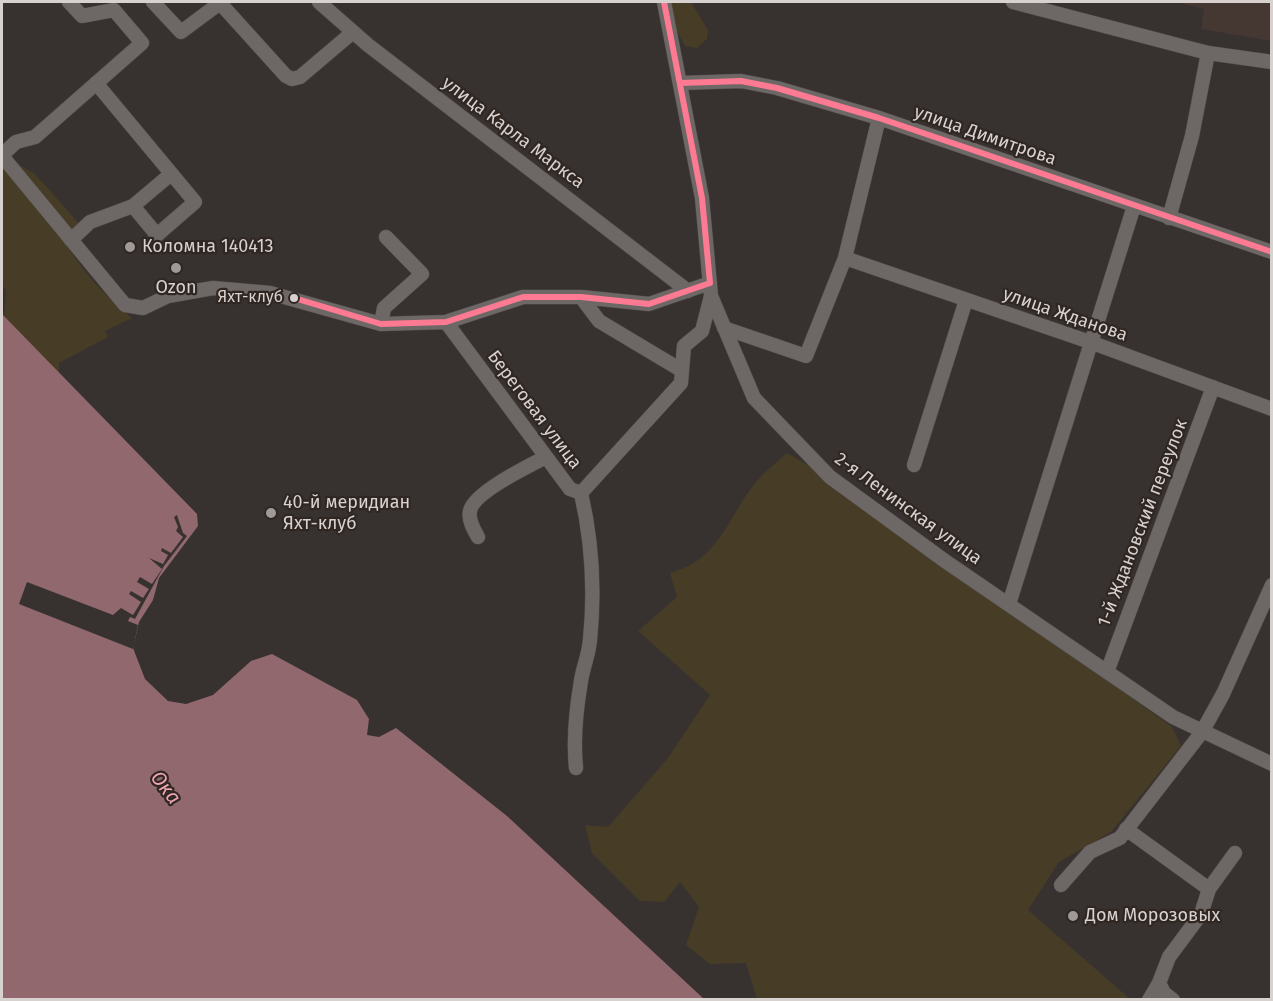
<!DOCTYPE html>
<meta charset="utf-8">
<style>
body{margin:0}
#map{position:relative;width:1273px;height:1001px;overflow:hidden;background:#373230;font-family:"Fira Sans",sans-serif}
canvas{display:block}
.frame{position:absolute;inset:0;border:3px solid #d7d1cf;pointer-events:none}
</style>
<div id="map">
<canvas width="1273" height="1001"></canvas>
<div class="frame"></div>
</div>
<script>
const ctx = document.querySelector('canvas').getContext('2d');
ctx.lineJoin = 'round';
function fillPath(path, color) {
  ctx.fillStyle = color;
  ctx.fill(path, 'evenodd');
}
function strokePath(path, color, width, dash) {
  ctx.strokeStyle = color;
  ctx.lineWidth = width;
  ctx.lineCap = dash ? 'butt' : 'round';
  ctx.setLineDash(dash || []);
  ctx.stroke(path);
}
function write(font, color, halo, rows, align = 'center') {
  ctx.font = font + ' "Fira Sans",sans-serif';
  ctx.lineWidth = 4.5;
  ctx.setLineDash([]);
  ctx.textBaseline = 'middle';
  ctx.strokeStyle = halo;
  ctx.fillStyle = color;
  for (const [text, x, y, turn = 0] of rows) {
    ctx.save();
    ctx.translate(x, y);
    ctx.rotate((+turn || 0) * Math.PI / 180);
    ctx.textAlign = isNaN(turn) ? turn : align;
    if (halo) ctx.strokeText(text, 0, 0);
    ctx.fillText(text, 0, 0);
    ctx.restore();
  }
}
fillPath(new Path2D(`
 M1183 2H1271V41L1201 29 1204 9 1183 4Z`), '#453731');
fillPath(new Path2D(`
 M669 2H691L708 30 707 39 697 48 685 46 674 25Z
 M2 155 35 174 83 228 61 236C82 271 101 292 132 318L105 331 108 337 59 363V373L4 317 6 291 2 285Z
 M787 453 808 465 1172 727 1181 746 1111 832 1059 862 1028 910 1130 999H757L746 963 710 964 686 945 699 907 680 882 664 902 640 901 592 853 585 825 608 827 668 758 710 695 638 631 677 597 670 573C721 559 727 517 756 482 765 471 777 462 787 453Z`), '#473c25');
fillPath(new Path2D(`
 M2 314 197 514 198 526 159 578 153 600 139 622 133 648 145 679 168 701 186 704 213 695 251 661 272 654 357 700 369 719 367 735 379 737 396 728 507 816 704 999H2Z`), '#90686d');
fillPath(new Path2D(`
 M177 515 183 533 187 536 164 566 135 619 130 617 128 621 138 625 133 649 19 604 27 582 113 615 121 608 133 615 141 602 129 594 131 591 143 598 149 589 137 582 140 577 152 584 162 569 149 558 163 564 168 555 161 551 162 548 171 553 183 537 176 531 178 527 174 517Z`), '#373230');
const minor = new Path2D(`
 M153 2 181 32 220 3 286 76 292 79 300 77 353 32
 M319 2 368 45 688 291
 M664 2 702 198 711 296 754 398 830 477 945 561 1173 717 1272 764
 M1013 2 1208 53 1272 62
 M96 83 195 202 157 235 133 206
 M680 83 741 81 777 88 879 118 1272 252
 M2 155 16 142 35 137 142 43 114 10 82 16 69 2
 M2 156 125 305 143 308 168 296 213 288 270 293 381 324 446 322 523 297H581L649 304 710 283
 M1169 218 1192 136 1208 53
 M71 240 90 222 133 206 171 174
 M845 258 1090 342 1272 409
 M581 297 599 321 681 370
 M446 322 570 489 581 493C592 541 595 591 590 640 589 654 583 667 581 681 576 710 573 739 576 768
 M381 324 384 308 422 274 386 237
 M724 328 806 356 845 258 879 118
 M914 465 966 300
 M581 493 681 383 684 346 702 331 711 296
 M478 537C474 530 468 520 470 511 473 493 530 465 546 457
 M1009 604 1134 206
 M1107 672 1213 387
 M1126 829 1209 889
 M1061 885 1090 852 1120 838 1202 732 1223 694 1272 585
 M1149 1000 1159 983
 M1173 1000 1164 993 1159 983 1169 957 1201 914 1209 889 1235 853`);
strokePath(minor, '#534e4c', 15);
strokePath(minor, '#6d6866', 14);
strokePath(new Path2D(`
 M664 2 702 198 710 283
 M680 83 741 81 777 88 879 118 1272 252
 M294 298 381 324 446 322 523 297H581L649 304 710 283`), '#fe7a93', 6);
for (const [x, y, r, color] of [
 [130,247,6,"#9f9997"],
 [176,268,6,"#9f9997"],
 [294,298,5,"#d7d1cf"],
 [271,513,6,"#9f9997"],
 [1073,916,6,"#9f9997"]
]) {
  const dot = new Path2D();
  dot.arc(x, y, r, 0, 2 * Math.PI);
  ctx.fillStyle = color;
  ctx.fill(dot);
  strokePath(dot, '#302723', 2);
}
write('16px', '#d7d1cf', '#302723', [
 ["Яхт-клуб",283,298]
], 'right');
write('18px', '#d7d1cf', '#302723', [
 ["улица Карла Маркса",513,133,37],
 ["улица Димитрова",985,136,19],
 ["улица Жданова",1065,315,19],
 ["Береговая улица",534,410,53],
 ["2-я Ленинская улица",908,509,36],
 ["1-й Ждановский переулок",1143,523,-69]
]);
write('18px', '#d7d1cf', '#302723', [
 ["Коломна 140413",142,247],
 ["Ozon",176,288,"center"],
 ["40-й меридиан",283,503],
 ["Яхт-клуб",283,524],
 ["Дом Морозовых",1085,916]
], 'left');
write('italic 20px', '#f0a6b2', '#302723', [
 ["Ока",165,788,52]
]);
</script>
